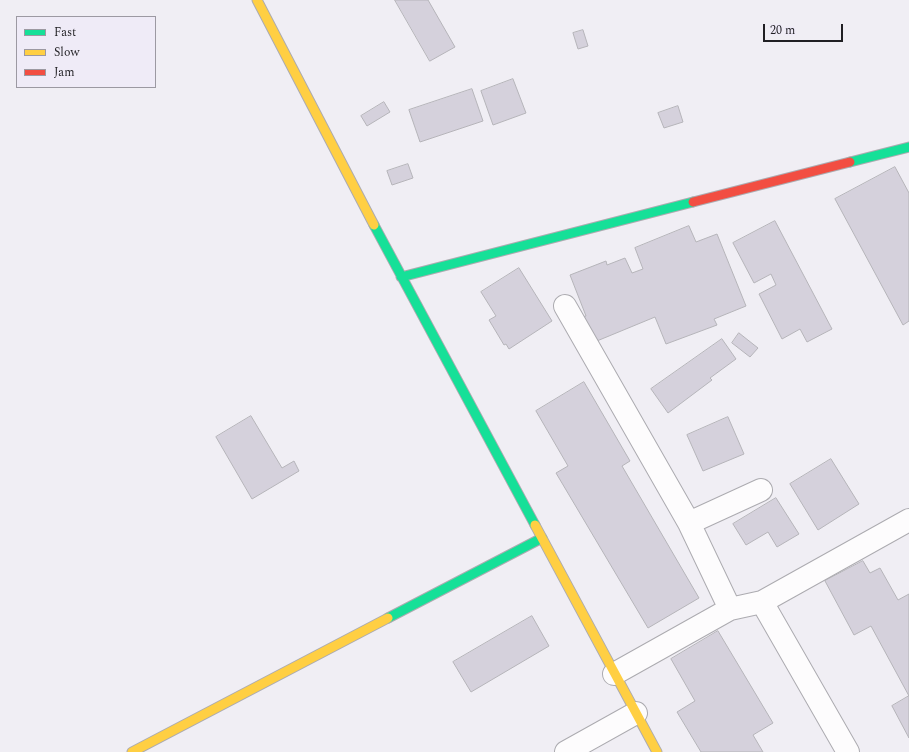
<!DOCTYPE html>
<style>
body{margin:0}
#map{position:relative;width:909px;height:752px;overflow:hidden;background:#f0eef4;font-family:Spectral,serif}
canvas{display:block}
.legend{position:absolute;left:16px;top:16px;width:140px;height:72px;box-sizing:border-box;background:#efebf7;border:1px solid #9c99a2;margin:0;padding:5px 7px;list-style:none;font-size:12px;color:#201f23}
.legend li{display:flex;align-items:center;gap:8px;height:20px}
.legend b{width:20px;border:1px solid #9c99a2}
.scale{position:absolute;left:763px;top:24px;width:80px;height:18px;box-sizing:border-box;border:2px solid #201f23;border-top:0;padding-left:5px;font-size:12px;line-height:14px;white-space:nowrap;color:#201f23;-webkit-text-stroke:3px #efebf7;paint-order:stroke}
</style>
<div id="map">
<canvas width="909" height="752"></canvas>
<ul class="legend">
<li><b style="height:5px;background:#16e098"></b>Fast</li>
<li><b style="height:5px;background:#ffcf43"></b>Slow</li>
<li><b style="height:5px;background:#f24e42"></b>Jam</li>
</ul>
<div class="scale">20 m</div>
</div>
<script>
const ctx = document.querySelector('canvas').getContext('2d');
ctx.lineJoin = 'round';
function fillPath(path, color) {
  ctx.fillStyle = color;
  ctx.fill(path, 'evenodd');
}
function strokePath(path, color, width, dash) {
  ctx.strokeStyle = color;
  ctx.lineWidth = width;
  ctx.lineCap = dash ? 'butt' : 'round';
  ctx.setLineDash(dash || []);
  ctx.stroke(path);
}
const building = new Path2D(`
 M395 0H428L455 47 430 61Z
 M583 30 588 46 578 49 573 33Z
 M513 79 526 113 493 125 481 91Z
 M472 89 483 121 420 142 409 110Z
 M384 102 390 112 367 126 361 116Z
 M678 106 683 122 664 128 658 113Z
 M408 164 413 178 392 185 387 171Z
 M895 167 909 193V321L903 325 835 199Z
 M775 221 832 329 807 342 800 329 782 339 759 294 776 285 771 274 754 283 733 243Z
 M689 226 696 242 717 234 746 306 714 319 717 325 666 344 655 317 592 343 582 317 586 316 570 275 606 261 607 265 625 258 632 273 643 269 635 248Z
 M519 268 552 321 509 349 506 344 504 345 489 320 496 316 481 292Z
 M739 333 758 348 750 357 732 343Z
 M722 339 736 359 710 378 712 380 668 413 651 389Z
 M584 382 630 461 622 466 699 598 648 628 556 473 568 466 536 411Z
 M251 416 282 468 294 461 299 471 252 499 216 437Z
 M728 417 744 454 703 471 687 435Z
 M831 459 859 504 818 530 790 484Z
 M776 498 799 534 777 547 768 532 746 545 733 524Z
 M863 561 870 573 880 568 898 600 909 594V696L871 626 854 635 825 581Z
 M532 616 549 646 471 692 453 662Z
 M718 631 773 723 753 735 763 752H701L677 712 695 701 671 659Z
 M909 696V738L892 706Z`);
fillPath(building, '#d5d1dc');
strokePath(building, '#b5b4b9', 1);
const street = new Path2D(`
 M565 306 689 523 730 609
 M689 523 761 490
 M762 602 848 752
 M614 674 730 609 762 602 909 520
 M566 752 636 713`);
const fast = new Path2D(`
 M850 162 909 147
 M374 225 535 525
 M401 277 693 202
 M388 618 542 538`);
const slow = new Path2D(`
 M257 0 374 225
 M535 525 657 752
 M132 752 388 618`);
const jam = new Path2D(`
 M693 202 850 162`);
strokePath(street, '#acabb0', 24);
strokePath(fast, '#acabb0', 11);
strokePath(slow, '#acabb0', 11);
strokePath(jam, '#acabb0', 11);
strokePath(street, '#fdfcfd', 22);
strokePath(fast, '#16e098', 9);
strokePath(slow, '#ffcf43', 9);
strokePath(jam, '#f24e42', 9);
</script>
